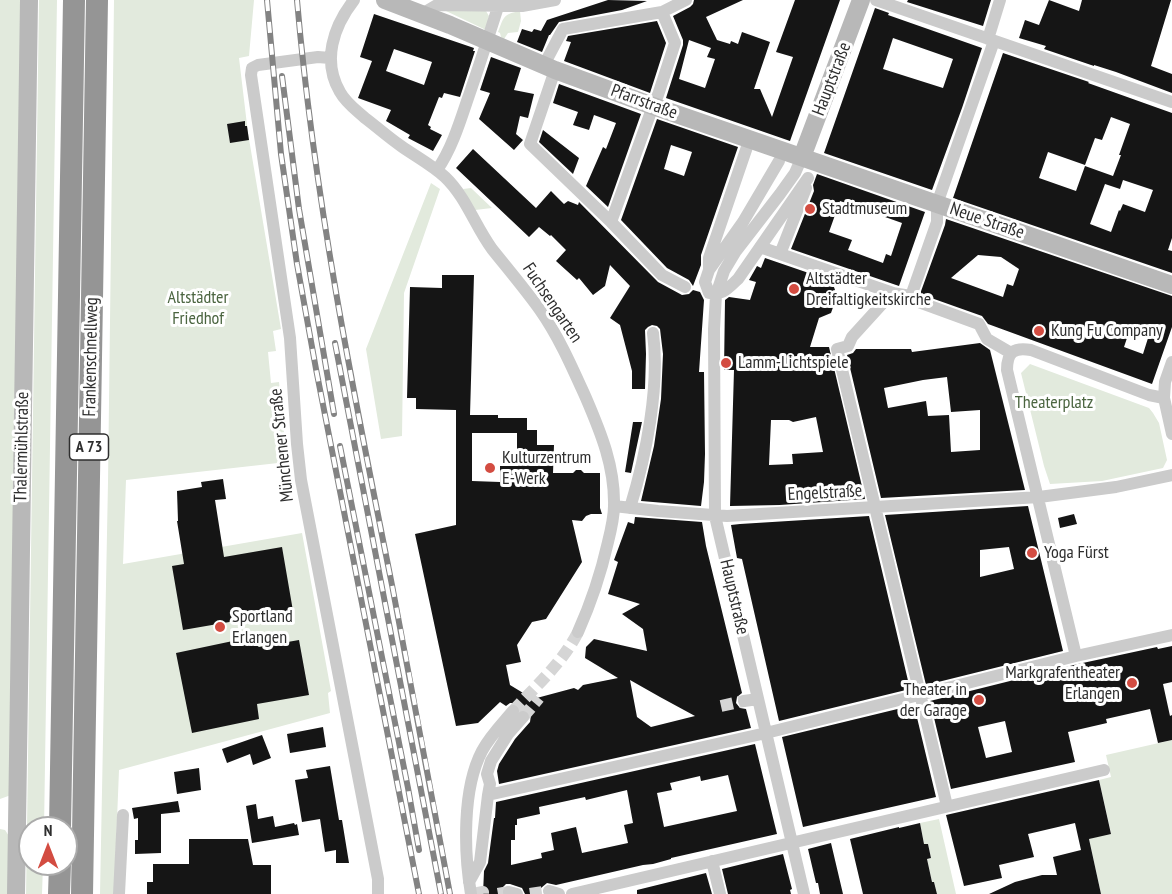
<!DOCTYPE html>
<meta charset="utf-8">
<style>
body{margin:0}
#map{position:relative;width:1172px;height:894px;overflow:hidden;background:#fff;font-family:"PT Sans Narrow",sans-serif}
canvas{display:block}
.north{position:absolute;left:18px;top:816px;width:60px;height:60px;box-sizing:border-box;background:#fff;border:2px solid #ababab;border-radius:50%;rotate:0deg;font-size:16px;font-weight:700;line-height:24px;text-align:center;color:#2e2e2e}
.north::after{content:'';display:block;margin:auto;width:21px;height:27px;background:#d34c41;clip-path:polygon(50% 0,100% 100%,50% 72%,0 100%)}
</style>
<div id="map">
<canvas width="1172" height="894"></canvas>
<div class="north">N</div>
</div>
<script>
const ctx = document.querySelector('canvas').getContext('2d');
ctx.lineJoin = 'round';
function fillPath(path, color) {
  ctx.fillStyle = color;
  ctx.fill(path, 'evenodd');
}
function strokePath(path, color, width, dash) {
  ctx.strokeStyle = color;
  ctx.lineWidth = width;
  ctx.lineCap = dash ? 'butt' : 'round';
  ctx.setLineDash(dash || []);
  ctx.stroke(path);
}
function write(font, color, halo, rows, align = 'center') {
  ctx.font = font + ' "PT Sans Narrow",sans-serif';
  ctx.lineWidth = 6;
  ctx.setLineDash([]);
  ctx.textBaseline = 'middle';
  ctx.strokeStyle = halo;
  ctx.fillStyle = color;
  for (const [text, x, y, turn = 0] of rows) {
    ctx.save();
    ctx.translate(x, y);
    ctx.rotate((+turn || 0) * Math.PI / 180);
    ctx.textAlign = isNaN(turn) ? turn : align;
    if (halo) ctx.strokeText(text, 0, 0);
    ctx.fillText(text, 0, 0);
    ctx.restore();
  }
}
fillPath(new Path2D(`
 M0 0H23L11 795 0 799Z
 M39 0H57L44 828H30V864H43L42 894H26Z
 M114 0H254L249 56 239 58 248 133 281 329 273 331 276 351 268 352 271 383 279 382 287 462 126 480 123 564 302 533 331 691 328 693 330 713 119 770 114 894H100L108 482Z
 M446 11H486L489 16 486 30Z
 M520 11 521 21 518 32 508 33 504 39 501 37 500 33 498 32C504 17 503 14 520 11Z
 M431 183 440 189 404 293 402 436 381 439 366 349Z
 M471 188 492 208 475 210 463 189Z
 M1030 364 1149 408 1153 413 1159 423 1167 460 1163 468 1102 481 1050 484 1044 466 1021 373Z
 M1172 740V894H1101L1089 839 1111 833 1099 780 1111 777 1106 755Z
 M939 819 956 894H937L934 882H932L927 859 931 858 928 844H924L920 823Z
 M0 829 5 830 11 839 10 894H0Z`), '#e2eadd');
fillPath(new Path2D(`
 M608 0 647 1 622 10 559 22 550 35H549L542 52 517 42 522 29 532 32 534 29 541 31 547 20Z
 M694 0H743L706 17 717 40 730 44 731 41 738 44 742 32 770 42 754 89H760L772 117 793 57 776 52 795 0H840L790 141 666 98 683 45V40L673 16 690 7 693 4ZM689 40 711 48 707 57 715 59 705 88 679 79Z
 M908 0H991L983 26 907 2Z
 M1049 0 1079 11 1082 0H1171L1151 66 1172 74V93L1116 72 1094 65V66L1044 49 1046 46 1019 38 1025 20 1039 25Z
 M875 8 889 13 888 15 982 48 962 108 932 190 824 153ZM893 38 953 59 943 88 883 69Z
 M374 14 474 48 473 51H475L460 97 444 93 442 98 439 97 428 125 431 127 430 129 442 135 433 151 408 138 410 135 386 121 391 110 358 98 372 61 360 57ZM394 49 432 62 424 85 386 71Z
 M657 21 666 43 650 93 564 61 571 42 566 41 568 36Z
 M1003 53 1089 82 1088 83 1172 113V238L1168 250 1172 251V273L953 198ZM1111 117 1130 124 1119 155H1121L1113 176 1085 166 1076 191 1039 178 1048 152 1085 165 1095 138 1102 140ZM1123 180 1153 190 1145 212 1123 204 1120 211 1119 210 1111 232 1090 224 1105 184 1120 189Z
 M491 57 521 68 514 90 534 94 528 118 520 116 516 134 523 140 514 150 479 119 490 93 480 90Z
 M559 84 641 114 608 207 586 186 603 147 606 149 616 123 594 115 589 130 573 125 578 112 553 103Z
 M657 119 738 147 701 255V265L693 286 689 280 667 268 621 220ZM671 145 692 152 684 176 664 169Z
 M245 121V126H247L249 140 230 143 227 124Z
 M543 130 579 158 573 174 539 142Z
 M473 149 536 208 551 191 564 204 568 201 578 205 579 202 658 282 682 295 689 294 693 290 700 292 704 300 699 372H704L705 454 704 482 701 506 641 501 654 446 661 399 663 354 660 329 657 326 652 325 648 327 645 330 646 354 645 389H632V371L620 325 610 318 630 286 610 265 605 286 593 295 579 278 577 280 556 261 566 250 551 235 550 236 539 227 529 237 456 168Z
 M817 174 925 212 899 286 791 249 814 191 813 185ZM840 201 902 223 891 256 886 254 883 263 848 250 852 240 829 232Z
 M946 219 1172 296V327L1152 384 988 324 982 316 920 294 945 225ZM978 255 1001 257 1019 269 1013 286 1007 284 1003 297 951 278ZM1130 329 1149 335 1143 354 1124 347Z
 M765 258 832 281 837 296 831 313 819 318 810 347H829L865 499 780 505 730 506 734 370H724L725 300 729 297 750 300 756 282 749 280 757 266 761 268ZM816 417 823 452 792 454 793 464 769 465 771 420H789L793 422Z
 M442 275H474L470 415H498V418H527V430H537V445H554L553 473H573L576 470H581L584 473H600V508L602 514H591L586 516 582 521 572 520 582 562 546 619 532 622 517 645 521 662 506 665 510 685 533 699 574 688 578 690 583 685 618 678 585 658 586 647 594 639 647 651 643 629 622 614 640 604 608 594 618 562 614 560 628 522 634 524 635 517 702 522 706 546 742 693 737 697 736 703 740 708 746 709 751 728 499 784 497 771 499 764 515 739 530 722 531 715 529 711 525 709H521L519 705 515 703H510L506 706 500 702 478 723 456 726 415 534 456 525V410L416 409V398H407L410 287 442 288ZM472 433H517V466H500V482L472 481ZM630 680 660 697 695 716 651 727 637 717Z
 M980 343 990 350 1025 490 881 498 847 355 853 353 856 349H911L912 352ZM947 377 951 412 980 410V450L951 452 949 415 928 416 926 401 888 408 884 388 923 380Z
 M633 422H642L631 473 625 472Z
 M223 479 226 499 215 500 224 557 282 547 293 611 183 630 172 566 184 564 177 521H178L177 491 202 487 201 482Z
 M1028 506 1063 651 926 685 885 515ZM1009 547 1014 569 980 577V550Z
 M1074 514 1077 524 1060 528 1058 518Z
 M869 516 910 689 779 721 742 559 737 558 731 525 740 524Z
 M247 638 259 647 299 640 309 695 257 704 259 719 192 733 176 653Z
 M1172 646V682L1163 684 1170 716 1172 715V740L1158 743 1150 709 1106 719 1107 723 1068 732 1075 762 951 789 930 701 1078 664 1157 647 1158 649ZM1005 721 1012 752 986 758 978 727Z
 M914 705 936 797 803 827 782 737Z
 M323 727 326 747 290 753 287 734Z
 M262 735 271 758 253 765 250 754 227 763 222 749Z
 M755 744 777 834 671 858V859L653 864 643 865 556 885 547 883 541 888V894H525L522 888 510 884H506L503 887 501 894H483L484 871 488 863 494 818H495L496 802ZM728 775 737 811 664 827 657 793 672 790 670 783 700 776 701 781ZM627 790 633 823 624 825 628 843 582 853 576 827 551 833 554 850 541 853 542 858 511 865V840H515V825H517V819L540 814 539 807 585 797 586 800Z
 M330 766 339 820H342L349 863H336V850L325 852 320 819 302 822 295 780 308 778 306 770Z
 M199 768 201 790 177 794 174 772Z
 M1099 780 1111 834 1089 839 1101 894H989L1015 882 1042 875H1057L1053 857 1081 850 1075 823 1028 834 1034 857 999 865 1002 878 964 886 946 815Z
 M178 801 180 812 161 814V853L135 854V840H138V818L134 819 132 808Z
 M256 804 258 819 273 816 275 827 294 823 295 825 297 824 299 835 252 843 246 806Z
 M920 823 924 844H928L931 858 927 859 932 882H934L937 894H863L850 839 899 827V828Z
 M189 839H248L253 865H271V894H147V882H153V864H189Z
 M831 843 843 894H820L818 883H816L808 849Z
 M783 854 792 889 790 890 791 894H728L722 869Z
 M706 873 712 894H637V890Z`), '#151515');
strokePath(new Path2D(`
 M721 706 744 701
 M513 711C536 686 563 662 578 632
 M523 717 539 698
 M473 894 483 892V894
 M498 894 509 892
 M530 894 549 891`), '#d5d5d5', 12, [12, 6]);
strokePath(new Path2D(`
 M354 0C333 27 322 61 340 92 346 103 356 110 365 118 377 127 388 137 401 146 415 156 432 165 445 177 466 197 475 226 492 249 508 269 525 289 540 310 559 337 572 367 586 398 601 433 615 467 614 506 614 518 611 530 608 542 601 573 591 603 578 632
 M876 0 1172 102
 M422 14 437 5 522 6 555 0
 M988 39 1000 0
 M330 58 318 57 258 65 252 68 251 75 290 338 297 444 301 480 378 879V894
 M544 65 563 29 662 12 686 0
 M555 70 530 144 611 222 662 275 685 287
 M802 157 795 173 780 194 736 251 724 271 716 295 714 329 715 516 804 894
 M779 161 743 222 709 270 705 282 709 293C723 296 729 287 738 279L808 178
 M437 170C451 150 459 125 467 101 478 70 488 38 498 7
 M611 222 653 106 658 95 675 43 662 12
 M760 247 916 301 979 324 987 339 1011 353
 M780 254 806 188
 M709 269V258L747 147
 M1172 362 1165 382 1164 398 1172 434
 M614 506 658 511 727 516 1039 497 1116 487 1172 475
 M630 508C646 456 660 387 653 333
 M1076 656 1007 370C1007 352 1014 347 1031 350L1149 395 1164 398
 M744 701 758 699
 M488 795 490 784 487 774 491 761 508 734 523 717
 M947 806 837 349 848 346 852 337 892 293 911 296 937 222V204L994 41
 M712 861 720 894
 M469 882 480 862 488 795 766 733 1076 656 1172 635
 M549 891 559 894
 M509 892 517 894
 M119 894 123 815
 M471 894C464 853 462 789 482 751 490 736 502 724 513 711
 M572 894 1104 770`), '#cbcbcb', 12);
strokePath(new Path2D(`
 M385 0 450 25 555 70 653 106 1172 285
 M802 157 861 0
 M16 894 29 0`), '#b8b8b8', 18);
strokePath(new Path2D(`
 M60 828 74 0
 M59 894 60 864
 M82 894 97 0`), '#959595', 22);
const rail = new Path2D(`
 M267 0 281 154 297 264 316 369 419 894
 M297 0C314 197 353 391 392 585 412 688 431 791 450 894
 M282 76 299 209 334 414
 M335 343 441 894
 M340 446 408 788 419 850`);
strokePath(rail, '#838383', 6);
strokePath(rail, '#fff', 4, [11]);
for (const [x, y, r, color] of [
 [810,209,6,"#d34c41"],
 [794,289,6,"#d34c41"],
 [1039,331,6,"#d34c41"],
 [726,363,6,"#d34c41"],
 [490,468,6,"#d34c41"],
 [1032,553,6,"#d34c41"],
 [220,627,6,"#d34c41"],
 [1132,683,6,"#d34c41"],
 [979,700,6,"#d34c41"]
]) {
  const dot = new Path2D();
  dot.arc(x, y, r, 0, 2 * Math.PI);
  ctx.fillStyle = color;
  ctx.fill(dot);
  strokePath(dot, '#fff', 2);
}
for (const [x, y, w] of [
 [89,447,39]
]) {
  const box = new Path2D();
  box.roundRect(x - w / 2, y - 13, w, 26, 4.5);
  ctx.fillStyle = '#fff';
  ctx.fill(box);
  strokePath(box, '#2e2e2e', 1.5);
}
write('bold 16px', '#2e2e2e', null, [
 ["A 73",89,447]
]);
write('18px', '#2e2e2e', '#fff', [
 ["Hauptstraße",832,79,-69],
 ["Pfarrstraße",644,102,20],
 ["Neue Straße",987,221,19],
 ["Fuchsengarten",552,303,56],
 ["Frankenschnellweg",91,357,-89],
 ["Münchener Straße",282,445,-96],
 ["Thalermühlstraße",22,447,-89],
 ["Engelstraße",825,493,-3],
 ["Hauptstraße",734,597,77]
]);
write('18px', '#2e2e2e', '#fff', [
 ["Stadtmuseum",822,209],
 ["Altstädter",806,279],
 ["Dreifaltigkeitskirche",806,300],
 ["Kung Fu Company",1051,331],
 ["Lamm-Lichtspiele",738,363],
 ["Kulturzentrum",502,458],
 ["E-Werk",502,479],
 ["Yoga Fürst",1044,553],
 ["Sportland",232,617],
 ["Erlangen",232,638],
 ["Markgrafentheater",1120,673,"right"],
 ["Erlangen",1120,694,"right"],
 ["Theater in",967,690,"right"],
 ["der Garage",967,711,"right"]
], 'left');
write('18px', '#4b6540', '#fff', [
 ["Altstädter",198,298],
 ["Friedhof",198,319],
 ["Theaterplatz",1054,403]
]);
</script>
